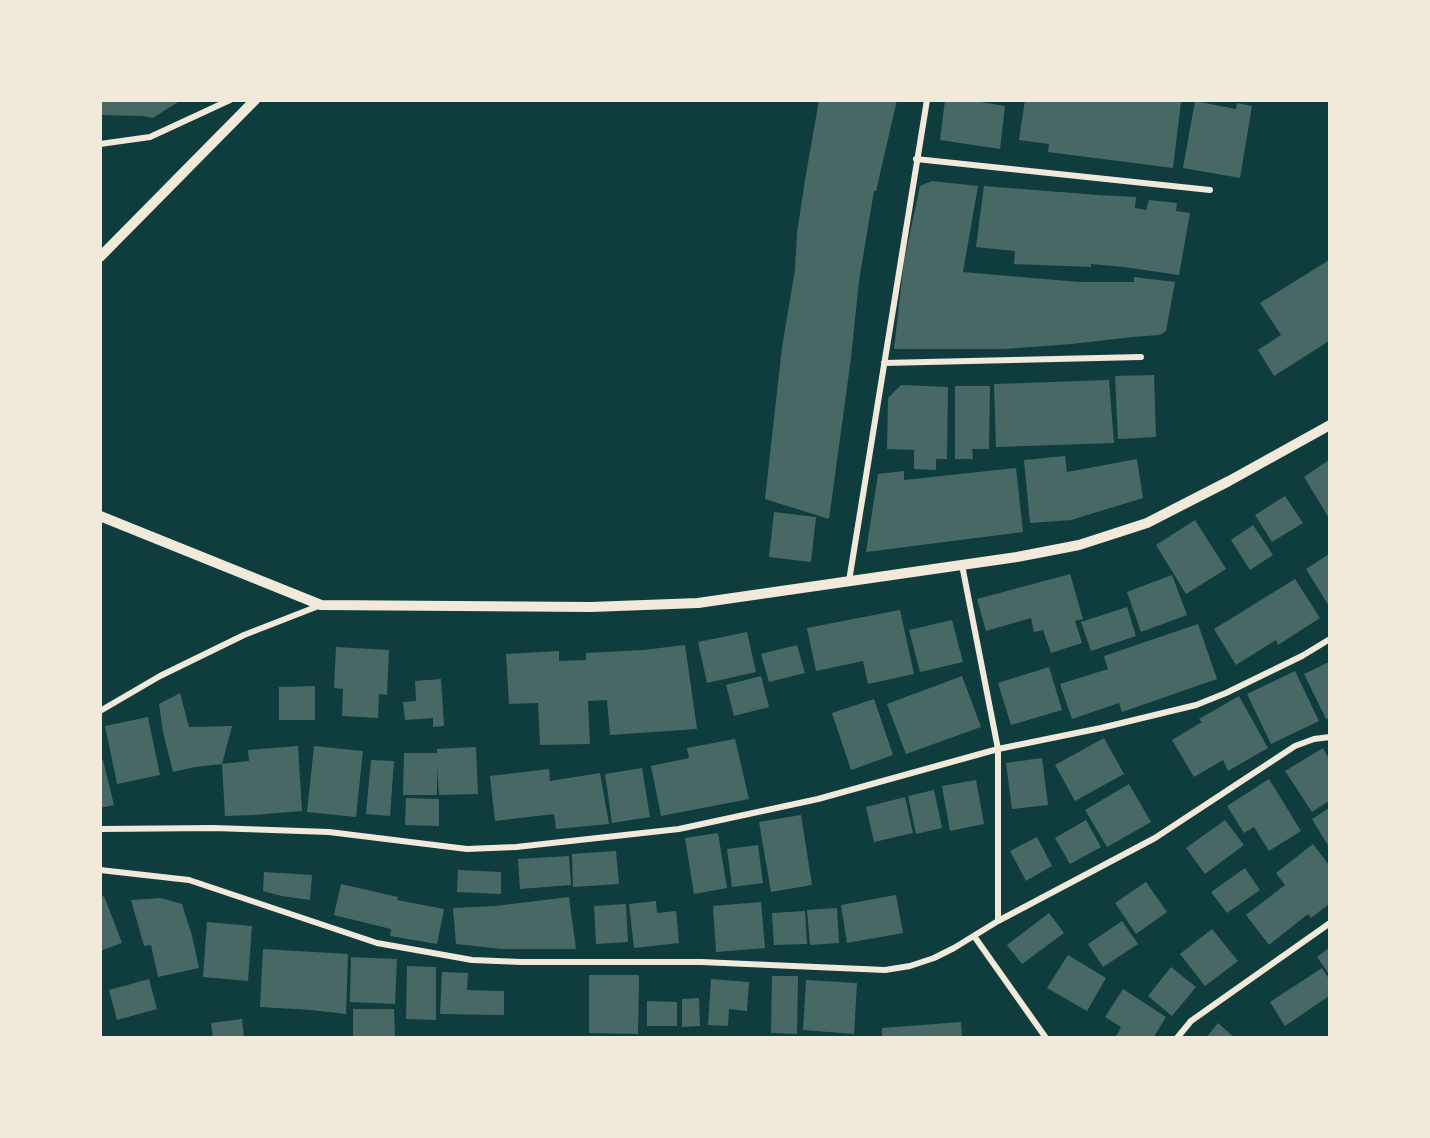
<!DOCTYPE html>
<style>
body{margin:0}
#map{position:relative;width:1430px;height:1138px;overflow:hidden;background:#0f3d3e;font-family:Barlow,sans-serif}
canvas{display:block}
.frame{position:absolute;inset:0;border:102px solid #f1e9da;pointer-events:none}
</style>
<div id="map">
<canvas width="1430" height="1138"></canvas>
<div class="frame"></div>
</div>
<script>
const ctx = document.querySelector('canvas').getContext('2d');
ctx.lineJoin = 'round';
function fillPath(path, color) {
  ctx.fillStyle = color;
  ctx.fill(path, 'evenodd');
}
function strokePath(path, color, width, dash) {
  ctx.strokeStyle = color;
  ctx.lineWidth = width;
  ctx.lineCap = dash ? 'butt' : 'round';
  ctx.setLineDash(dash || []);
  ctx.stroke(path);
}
fillPath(new Path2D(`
 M100 100H181L153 118 142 116 100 115Z
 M819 100H897L876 191H874L859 281 851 358 829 519 765 499 782 347 795 270 797 233 805 180Z
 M945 100H968L1005 106 1000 149 940 140Z
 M1025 100H1167L1181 102 1173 168 1048 152 1049 144 1019 140Z
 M1195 101 1236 109 1237 103 1252 106 1240 178 1183 168Z
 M932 181 978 186 963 272 1079 282H1134V277L1175 282 1166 331 1160 335 1132 337 1071 344 1005 349H894L904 261 920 186Z
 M984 186 1098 195 1136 197 1135 208 1146 210 1149 200 1177 203 1176 211 1190 213 1179 275 1124 267 1091 264V267L1014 264 1015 251 976 247Z
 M1329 260V341L1274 376 1258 350 1281 335 1260 303Z
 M1154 375 1156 437 1118 439 1115 376Z
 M1109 380 1114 443 996 447 994 384Z
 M901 385 948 387 947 459H936V470L914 469V450L887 449 888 398Z
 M955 386H990L989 449H972L973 459H955Z
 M1065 456 1067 472 1137 459 1143 498 1071 520 1030 523 1024 460Z
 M1329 460V518L1304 477Z
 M1016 468 1023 532 866 552 878 474 904 471V480Z
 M1285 496 1303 523 1272 542 1255 515Z
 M774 512 816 517 811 562 769 557Z
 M1195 520 1226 569 1186 594 1156 545Z
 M1253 525 1273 555 1250 570 1231 540Z
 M1329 554V606L1306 569Z
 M1070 574 1083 619 1075 621 1082 643 1051 653 1043 630 1034 632 1031 618 986 631 977 599Z
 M1172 575 1187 615 1141 632 1127 592Z
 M1295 579 1320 618 1278 645 1276 640 1236 665 1214 629Z
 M1127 607 1136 636 1091 651 1081 622Z
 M900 610 914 674 868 684 863 661 816 671 807 628Z
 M952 620 963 662 920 672 909 630Z
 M1198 624 1217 679 1122 712 1119 703 1072 719 1060 684 1108 669 1104 656Z
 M747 632 756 672 707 683 698 642Z
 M685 645 697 729 610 735 607 700 588 701 590 744 540 745 538 703 509 704 506 654 559 651V661L586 660V653L643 650Z
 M797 645 805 673 769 682 761 654Z
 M336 647 389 650 387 695 379 694 378 718 342 716 343 689 334 688Z
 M1329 662V718L1326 719 1304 674Z
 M1049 667 1062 710 1011 725 998 683Z
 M1295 671 1319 721 1271 744 1247 694Z
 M761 676 769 707 734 716 726 685Z
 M962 676 981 727 906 754 887 704Z
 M441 679 444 726 433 727V718L405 720 403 702 416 701 415 681Z
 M315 686V720H279V687Z
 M180 693 189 727 232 726 222 764 249 761 248 750 298 746 302 811 253 815 225 816 222 764 195 767 173 772 163 732 159 704Z
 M1239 696 1268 748 1228 771 1223 760 1194 777 1172 740 1202 722 1199 719Z
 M874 699 893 755 851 770 832 713Z
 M148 717 160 775 117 784 105 726Z
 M1104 738 1124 774 1075 801 1055 765Z
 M735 739 749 799 661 816 651 766 689 758 687 748Z
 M314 746 363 751 356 817 307 812Z
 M476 747 478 794 439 795 437 766V795H403L404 753H437V749Z
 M1323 748 1329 759V801L1312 812 1285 771Z
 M1042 758 1048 805 1012 809 1006 763Z
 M103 760 114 805 100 808V761Z
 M371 760 394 761 390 816 366 814Z
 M642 768 650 817 612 823 605 774Z
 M549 769 550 781 600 773 609 824 556 829 554 814 495 821 490 776Z
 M1269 779 1301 831 1269 851 1254 827 1244 833 1227 806Z
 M976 780 984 824 950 831 942 786Z
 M1129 784 1151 822 1107 847 1085 810Z
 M934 790 942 828 916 834 908 796Z
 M905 797 913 833 874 842 866 807Z
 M406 798 439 799V826L405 825Z
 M1329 808V847L1312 819Z
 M801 815 812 885 771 892 759 822Z
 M1086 820 1101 847 1070 864 1055 838Z
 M1225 820 1244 845 1205 874 1186 848Z
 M718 833 727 888 694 894 685 838Z
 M1037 837 1052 866 1026 881 1010 851Z
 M1313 844 1329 865V904L1311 918 1308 914 1269 945 1246 915 1285 885 1276 873Z
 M758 845 763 883 732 887 727 849Z
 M616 851 619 884 573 887 572 854Z
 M569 856 571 885 520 889 518 859Z
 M1245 868 1260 890 1227 913 1211 892Z
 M458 870 501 872V894L457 892Z
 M264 872 312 875 310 900 282 896 263 891Z
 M1146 882 1167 912 1136 934 1115 903Z
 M341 884 398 897 397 900 444 909 437 944 390 936 391 929 334 915Z
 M896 895 903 933 847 943 841 905Z
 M104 896 122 943 100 951V898Z
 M569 897 576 949H502L456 944 453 908 495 906Z
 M161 898 182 904 192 936 199 968 158 977 151 945 144 946 131 900Z
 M656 901 657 913 676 911 679 943 634 948 629 904Z
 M761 902 765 948 716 952 713 906Z
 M626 904 628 942 596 944 594 906Z
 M837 908 839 943 810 945 807 910Z
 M805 911 807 944 774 945 772 913Z
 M1049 913 1064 933 1022 964 1007 945Z
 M1122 921 1138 944 1103 967 1088 944Z
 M207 922 252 926 248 981 203 977Z
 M1212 929 1238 961 1205 986 1180 954Z
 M1329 948V974L1317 957Z
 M263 949 348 954 346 1014 311 1010 260 1007Z
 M1068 955 1106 978 1087 1011 1047 988Z
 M351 957 397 959 395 1004 350 1002Z
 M407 966 436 967V1020L406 1019Z
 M1171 967 1196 987 1172 1016 1148 996Z
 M1322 968 1329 979V996L1285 1026 1270 1002Z
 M442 972 468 973 467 990 504 991V1015L440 1014Z
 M589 975H639L638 1034 589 1033Z
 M772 976H798L797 1034 771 1033Z
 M149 979 157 1009 117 1020 109 990Z
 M711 979 749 982 747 1011 729 1009 728 1026 708 1025Z
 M806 980 857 983 854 1034 803 1030Z
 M1123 989 1166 1017 1153 1038H1115L1121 1027 1105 1017Z
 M699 998 700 1026 682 1027V999Z
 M647 1001 677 1002V1026H647Z
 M353 1009H394L395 1037H353Z
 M242 1019 244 1038H213L211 1023Z
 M961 1022 962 1038H882V1028Z
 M1218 1023 1235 1038H1206Z`), '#486865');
strokePath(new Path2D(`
 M100 144 150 137 230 100
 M916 159 1210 190
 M884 363 1141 357
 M962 565 998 749V921
 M849 581 927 100
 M100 711 160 676 244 635 321 605
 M100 829 214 828 329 832 467 849 516 847 679 829 818 799 998 749 1101 728 1196 705 1226 693 1302 656 1330 639
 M100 870 189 880 377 943 472 960 521 962H701L885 970 910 966 934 958 954 948 998 921 1155 838 1295 746 1314 739 1330 737
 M974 936 1046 1038
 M1177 1038 1191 1021 1330 923`), '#f1e9da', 6);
strokePath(new Path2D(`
 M100 257 255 100
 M100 516 321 605 591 607 698 603 1017 557 1079 545 1147 523 1229 481 1330 425`), '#f1e9da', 10);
</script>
